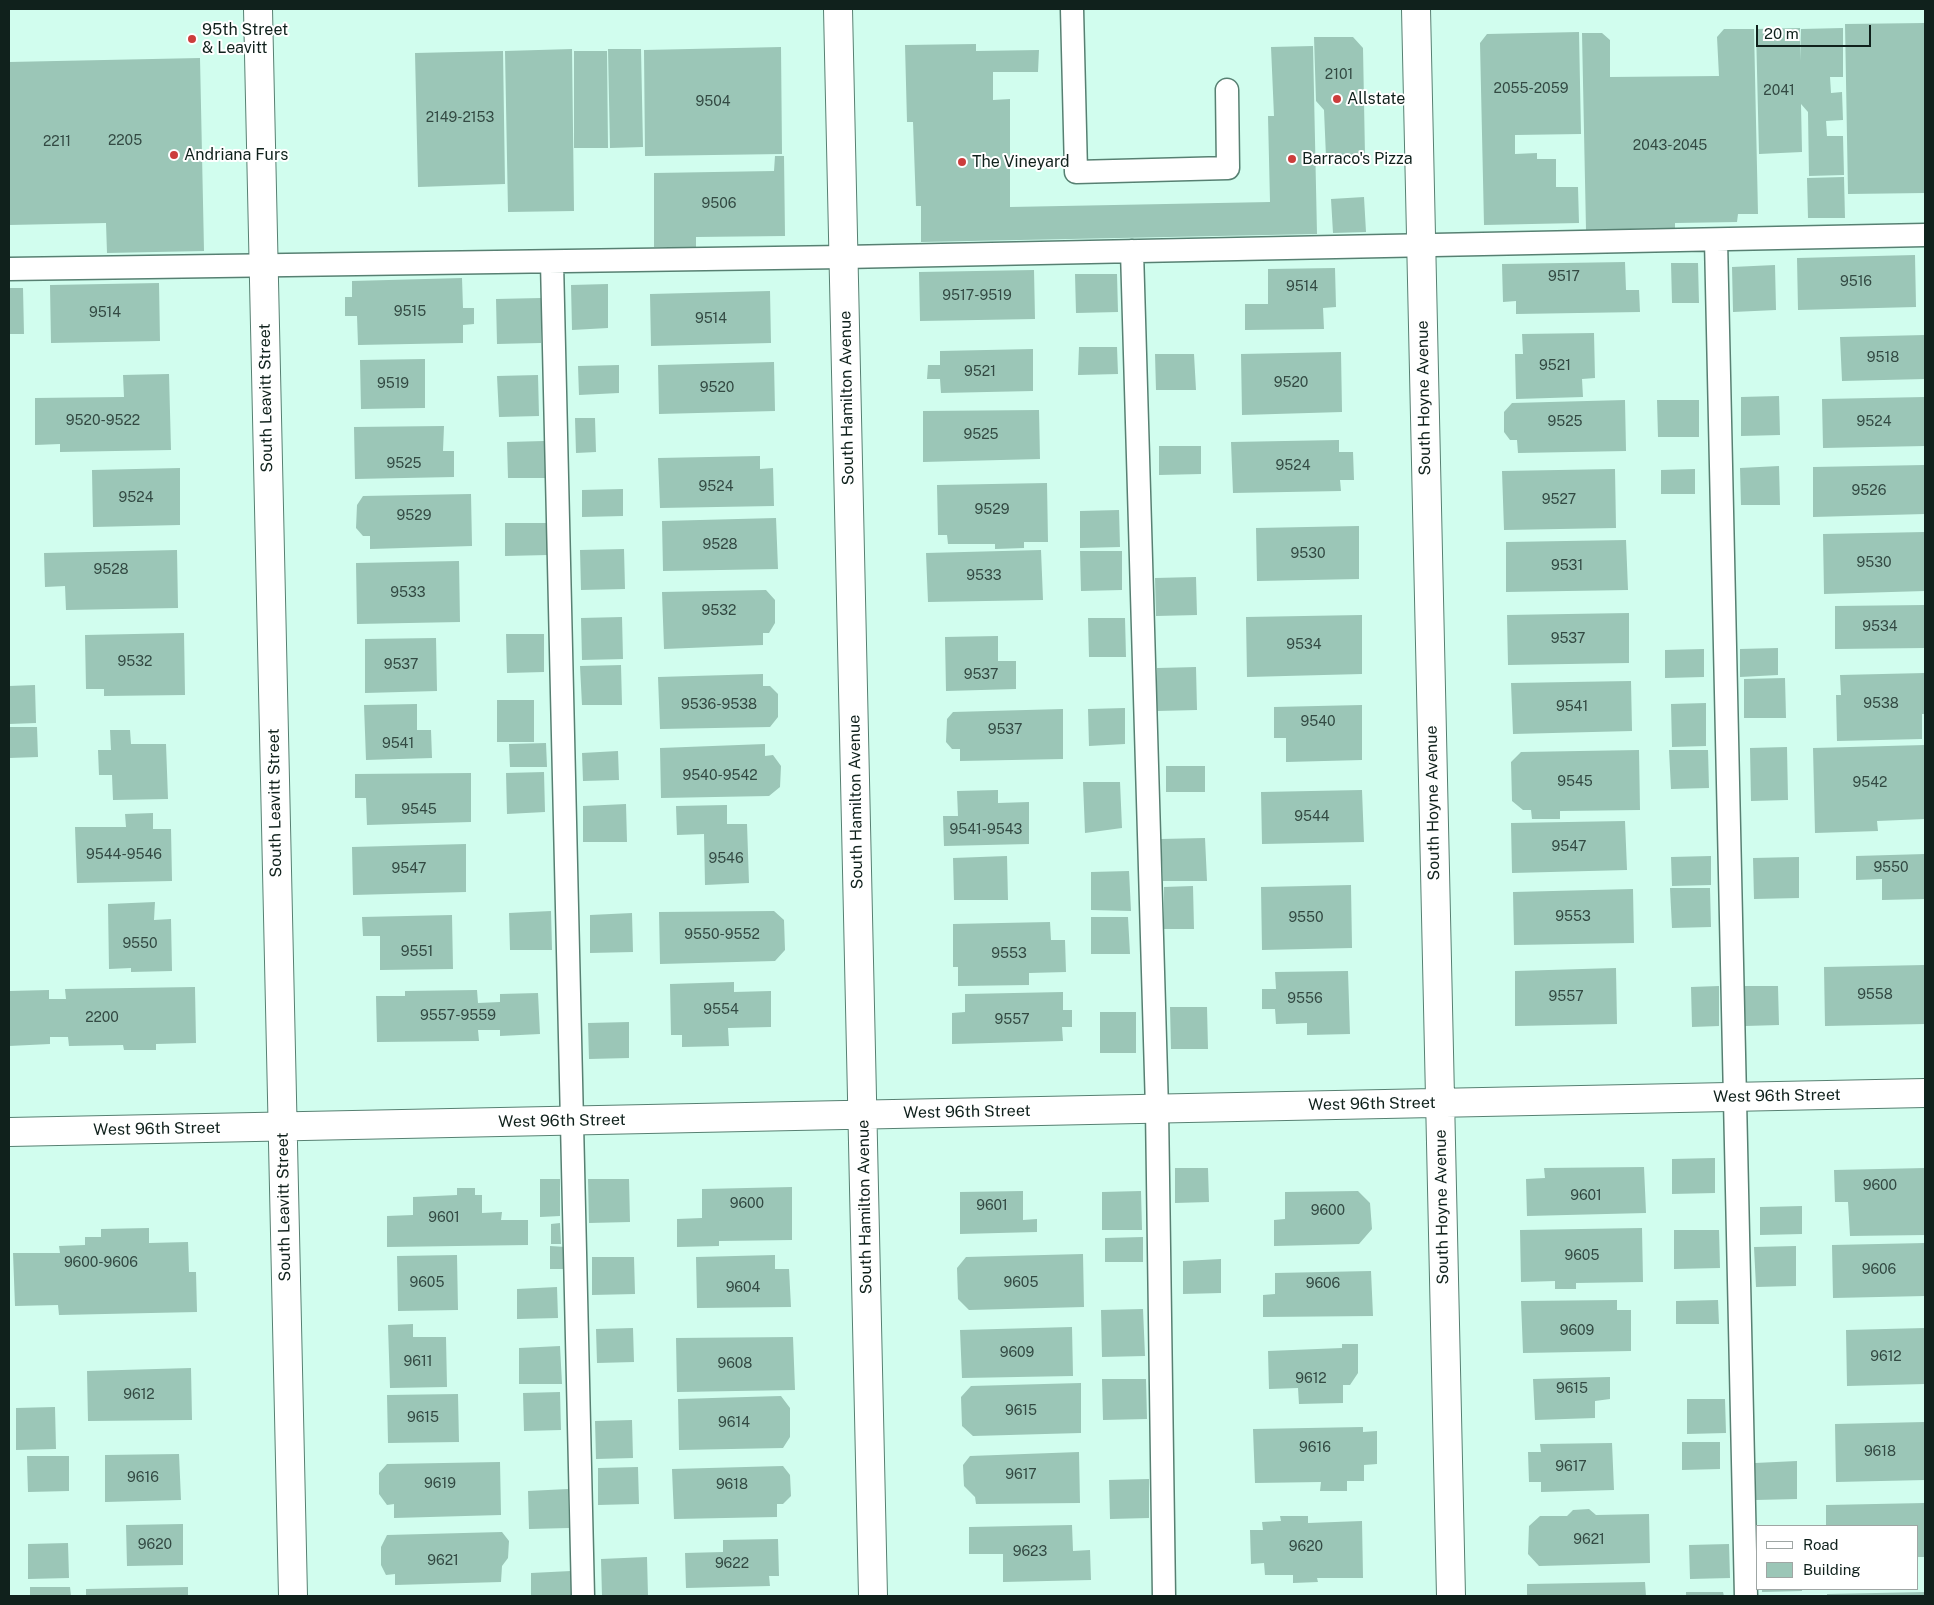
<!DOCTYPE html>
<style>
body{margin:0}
#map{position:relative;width:1934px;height:1605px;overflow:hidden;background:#d1fdee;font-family:"Public Sans",sans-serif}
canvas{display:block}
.frame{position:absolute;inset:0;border:10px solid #10211c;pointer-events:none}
.legend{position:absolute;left:1756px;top:1525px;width:162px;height:65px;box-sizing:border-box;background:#fff;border:1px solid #9fa6a4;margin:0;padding:6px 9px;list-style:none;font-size:15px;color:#10211c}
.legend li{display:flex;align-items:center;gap:10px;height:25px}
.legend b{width:25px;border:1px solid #9fa6a4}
.scale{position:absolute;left:1756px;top:25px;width:115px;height:22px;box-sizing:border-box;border:2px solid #10211c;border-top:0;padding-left:6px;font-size:15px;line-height:18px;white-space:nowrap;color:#10211c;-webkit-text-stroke:4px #fff;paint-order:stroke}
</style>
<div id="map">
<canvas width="1934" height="1605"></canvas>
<div class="frame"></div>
<ul class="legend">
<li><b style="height:6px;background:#fff"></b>Road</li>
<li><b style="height:14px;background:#9bc6b7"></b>Building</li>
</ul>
<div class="scale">20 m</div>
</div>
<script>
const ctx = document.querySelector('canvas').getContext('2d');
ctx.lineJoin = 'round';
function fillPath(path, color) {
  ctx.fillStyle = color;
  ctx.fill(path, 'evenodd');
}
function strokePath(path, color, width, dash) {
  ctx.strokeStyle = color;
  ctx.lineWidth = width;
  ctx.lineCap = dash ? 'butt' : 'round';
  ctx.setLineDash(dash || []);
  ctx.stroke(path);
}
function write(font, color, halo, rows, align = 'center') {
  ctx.font = font + ' "Public Sans",sans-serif';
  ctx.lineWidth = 4;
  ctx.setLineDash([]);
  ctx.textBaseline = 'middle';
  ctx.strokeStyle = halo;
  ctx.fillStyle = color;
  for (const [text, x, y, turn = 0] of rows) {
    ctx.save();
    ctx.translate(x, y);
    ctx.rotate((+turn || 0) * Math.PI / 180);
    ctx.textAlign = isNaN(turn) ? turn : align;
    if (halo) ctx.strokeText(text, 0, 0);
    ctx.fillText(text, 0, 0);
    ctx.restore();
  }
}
fillPath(new Path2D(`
 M1925 23V193L1848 194 1845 24Z
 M1800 28V61L1801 29 1843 28V77H1830L1831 93 1842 92 1843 120 1826 121 1827 136H1843L1844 175 1809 176 1808 112 1801 104 1802 152 1759 154 1756 29Z
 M1724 29H1754L1758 214H1738L1737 222 1675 223V228L1586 230 1582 33H1602L1610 40V77L1719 76 1717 37Z
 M1579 32 1581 134 1515 135V154L1537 153V159H1556V187H1578L1579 223 1484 225 1480 43 1487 34Z
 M1314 37H1353L1363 48 1365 156 1326 157 1324 110 1316 101Z
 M976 44V51L1039 50 1038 72H993V100L1010 99V207L1270 202 1268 116H1274L1271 47 1313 46 1317 234 921 242V206H916L913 122H907L905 45Z
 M781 47 782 154 645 156 644 50Z
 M572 49 574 211 508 212 505 51Z
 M608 49H641L643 147 610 148Z
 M503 51 505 184 418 187 415 53Z
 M574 51H607L608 148H574Z
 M200 58 204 251 107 253 106 223 9 225V62Z
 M775 156H784L785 236 696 237V247H654V173L774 171Z
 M1844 177 1845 218H1808L1807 178Z
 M1364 197 1366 232 1333 233 1331 199Z
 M1915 255 1916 307 1798 310 1797 258Z
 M1625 262 1626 290H1639L1640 312 1516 314V301L1503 302 1502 264Z
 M1671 263H1698L1699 303H1672Z
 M1775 265 1776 310 1733 312 1732 267Z
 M1335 268 1336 307 1323 308 1324 329 1245 330V304H1268V269Z
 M1034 270 1035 319 920 321 919 272Z
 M1075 274H1117L1118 312 1076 313Z
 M462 278 463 308H474V324L463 325V343L358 345 357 316H345V297H352V281Z
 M159 283 160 341 51 343 50 285Z
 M608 284V328L572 330 571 285Z
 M9 288H23L24 334H9Z
 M770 291 771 343 651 346 650 294Z
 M541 298V343L497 344 496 299Z
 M1594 333 1595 378 1582 379 1583 397 1516 399 1515 354H1523L1522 334Z
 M1925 335V379L1842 381 1840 337Z
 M1079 347H1117L1118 374 1078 375Z
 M1033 349V391L941 393 940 379H927L928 365H940V351Z
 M1341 352 1342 412 1242 415 1241 354Z
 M1155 354H1194L1196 390H1156Z
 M425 359V408L361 409 360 360Z
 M774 362 775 411 659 414 658 365Z
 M619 365V393L579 395 578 366Z
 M169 374 171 450 60 452V444L35 445V398L124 397 123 375Z
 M538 375 539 416 499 417 497 376Z
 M1779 396 1780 435 1741 436V397Z
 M1925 397V446L1823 448 1822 399Z
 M1625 400 1626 451 1518 453 1517 440H1510L1504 432V412L1512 403Z
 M1657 400H1699V437H1658Z
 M1039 410 1040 459 923 462V411Z
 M575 418H595L596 452 576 453Z
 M444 426 443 451H454V477L355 479 354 427Z
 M1339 440V452H1353L1354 480H1340L1341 491 1233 493 1231 442Z
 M544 441 545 478H508L507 442Z
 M1159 446H1201V474L1159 475Z
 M760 456V469L773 468 774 506 660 508 658 458Z
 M1925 465V514L1813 517V467Z
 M1779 466 1780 505H1741L1740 468Z
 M180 468V525L93 527 92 470Z
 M1615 469 1616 528 1504 530 1502 471Z
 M1695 469V494H1661V470Z
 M1047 483 1048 542H1024V548L995 549V544H948L947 535H938L937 485Z
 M623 489V516L582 517V490Z
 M471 494 472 546 370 549V536H363L356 528 357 505 363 496Z
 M1119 510 1120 547 1080 548V511Z
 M776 518 778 569 663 571 662 521Z
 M505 523H547L548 555 505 556Z
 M1359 526V579L1257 581 1256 528Z
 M1925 532V591L1824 594 1823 534Z
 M1626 540 1628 590 1506 592V542Z
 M624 549 625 589 581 590 580 550Z
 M177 550 178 608 66 610 65 586 45 587 44 553Z
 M1041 550 1043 600 928 602 926 553Z
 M1080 551H1122V590L1081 591Z
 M459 561 460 622 357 624 356 563Z
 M1196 577 1197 615 1156 616 1155 578Z
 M766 590 775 600V623L769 633H763V645L664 649 662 592Z
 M1925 605V648L1835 649V606Z
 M1629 613V663L1508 665 1507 615Z
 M1362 615V674L1247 677 1246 617Z
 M622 617 623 659 582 660 581 618Z
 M1088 618H1125L1126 657H1089Z
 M184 633 185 695 104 696V689H86L85 635Z
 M506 634H544V672L507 673Z
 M998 636V661H1016V689L946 691 945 637Z
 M436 638 437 691 365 693V639Z
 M1778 648V675L1740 677V649Z
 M1704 649V677L1665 678V650Z
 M621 665 622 705H582L580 666Z
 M1196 667 1197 710 1157 711V668Z
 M1925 673V714H1922V739L1837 741 1836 695H1841L1840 675Z
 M763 674V686H770L778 694V717L770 727 660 729 658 677Z
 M1785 678 1786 718H1744V679Z
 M1631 681 1632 731 1513 734 1511 683Z
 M35 685 36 723 9 724V686Z
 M497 700H534V742H497Z
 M1706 703V746L1672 747 1671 704Z
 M417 704V730H431L432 758 366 760 364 705Z
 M1362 705V760L1286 762V738H1274V707Z
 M1125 708V744L1089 746 1088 709Z
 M1063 709V759L960 761V749H952L946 742 947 719 953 712Z
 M9 727H37L38 757 9 758Z
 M110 730H130L131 744H166L168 799 113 800 112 775H99L98 750H111Z
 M546 743 547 767H510L509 744Z
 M765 744V756L773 755 781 766 780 787 769 796 661 798 660 748Z
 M1925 745V819L1877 821 1878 831 1815 833 1813 748Z
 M1787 747 1788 800 1751 801 1750 748Z
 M1639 750 1640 810 1560 811V819H1532L1531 810H1523L1512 801 1511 762 1521 752Z
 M1669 750H1708L1709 788 1671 789Z
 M618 751 619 780 583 781 582 753Z
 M1166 766H1205V792H1166Z
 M544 772 545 812 507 814 506 773Z
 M471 773V822L367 825 366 798H355V774Z
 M1083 782H1120L1122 828 1085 833Z
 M998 790V803L1029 802V844L944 846 943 816H958L957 791Z
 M1362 790 1364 842 1262 844 1261 792Z
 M626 804 627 842H583V806Z
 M727 805V824H747L749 883 705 885 704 834 677 835 676 806Z
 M153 813V829H171L172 881 77 883 75 827H126L125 814Z
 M1625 821 1627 870 1512 873 1511 823Z
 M1205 838 1207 881H1163L1161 839Z
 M466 844V892L353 895 352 847Z
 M1925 854V899L1882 900V879L1856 880V856Z
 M1007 856 1008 900H954L953 858Z
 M1711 856V885L1672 886 1671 857Z
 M1799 857V898L1754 899 1753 858Z
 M1129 871 1131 911 1091 910V872Z
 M1351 885 1352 948 1262 950 1261 887Z
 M1193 886 1194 929H1164V887Z
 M1670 888H1710L1711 927 1672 928Z
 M1633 889 1634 943 1514 945 1513 892Z
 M155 902 154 920 171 919 172 971 131 972V968L109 969 108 904Z
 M551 911 552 950H510L509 913Z
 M774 911 784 920 785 950 775 961 660 964 659 912Z
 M632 913 633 952 590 953V915Z
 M452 915 453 969 380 970V936H363L362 917Z
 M1091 917H1128L1130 954H1091Z
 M1050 922 1051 940H1065L1066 972 1029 973V985L958 986V967H953V924Z
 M1925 965V1024L1825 1026 1824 967Z
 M1616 968 1617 1024 1515 1026V971Z
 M1348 971 1350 1034 1307 1035V1023L1276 1024 1275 1009H1262V989H1276L1275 972Z
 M734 982V992L771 991V1027L728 1028 729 1046 682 1047V1035H671L670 984Z
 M1719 986V1026L1692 1027 1691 987Z
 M1745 986H1778L1779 1025 1745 1026Z
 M195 987 196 1043 156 1044V1050H124L123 1045 69 1046 68 1037H50V1044L9 1046V991L49 990V999H66L65 989Z
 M477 990 478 1003 500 1002V994L538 993 540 1034 500 1036V1030H478L479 1041 377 1042 376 996H405V991Z
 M1063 992V1010H1072V1027H1062L1063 1041 952 1044V1013L965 1012V994Z
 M1170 1007H1207L1208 1049H1171Z
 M1100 1012H1136V1053H1100Z
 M629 1022V1058L589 1059 588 1023Z
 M1715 1158V1193L1672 1194V1159Z
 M1644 1167 1646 1213 1527 1216 1526 1179 1545 1178 1544 1168Z
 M1175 1168H1208L1209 1202 1175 1203Z
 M1925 1168V1235L1850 1236 1848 1202H1835L1834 1170Z
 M540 1179H560V1216L540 1217Z
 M588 1179H629L630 1222 589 1223Z
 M792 1187V1240L719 1241V1246L677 1247V1219L702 1218V1189Z
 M457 1188H475V1195H482V1213L502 1212 501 1220H528V1245L387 1247V1216L413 1215V1197L457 1195Z
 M1023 1191V1220L1037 1219V1232L960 1234V1192Z
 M1141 1191 1142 1230H1102V1192Z
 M1358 1191 1370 1203 1372 1229 1359 1244 1274 1246V1220L1285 1219V1192Z
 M1802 1206V1234L1760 1235V1207Z
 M560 1223 561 1244H551V1224Z
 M149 1228V1243L188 1242 189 1272H196L197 1312 59 1315 58 1305 15 1306 13 1253H60L59 1246 85 1245V1237H101V1229Z
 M1642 1228 1643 1282 1576 1283V1289H1555V1281L1521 1282 1520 1230Z
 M1674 1230H1719L1720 1268 1674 1269Z
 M1143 1237V1262H1105V1238Z
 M1925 1243V1296L1833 1298 1832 1245Z
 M550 1246 566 1247 567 1269H550Z
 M1796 1246V1286L1756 1287 1754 1247Z
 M1083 1254 1084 1307 969 1310 958 1299 957 1268 966 1257Z
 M457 1255 458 1310 398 1311 397 1256Z
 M775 1255V1269H789L791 1307 697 1308 696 1257Z
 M592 1257H634L635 1294 592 1295Z
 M1221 1259V1293L1183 1294V1261Z
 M1371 1271 1373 1316 1263 1317V1295L1275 1294V1273Z
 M557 1287 558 1318 517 1319V1289Z
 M1617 1300V1310H1631V1351L1523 1353 1521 1301Z
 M1718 1300 1719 1324H1676V1301Z
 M1143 1309 1145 1356 1102 1357 1101 1310Z
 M413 1324V1337H446L447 1387 390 1388 388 1325Z
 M1072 1327 1073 1376 962 1378 960 1330Z
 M633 1328 634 1362 597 1363 596 1329Z
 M1925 1328V1384L1847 1386 1846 1330Z
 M793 1337 795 1390 677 1392 676 1338Z
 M1342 1344H1358V1373L1350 1385H1343V1403L1299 1404 1298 1388 1269 1389 1268 1351 1342 1348Z
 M560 1346 562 1384H519V1348Z
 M191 1368 192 1420 88 1421 87 1371Z
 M1610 1377V1399L1595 1401V1418L1535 1420 1533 1379Z
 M1102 1379H1146L1147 1419 1103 1420Z
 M1081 1383V1433L973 1436 962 1426 961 1397 971 1386Z
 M560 1392 561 1430 524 1431 523 1393Z
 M458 1394 459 1442 388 1443 387 1395Z
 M781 1396 790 1408V1437L783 1448 679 1450 678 1399Z
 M1687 1399H1725L1726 1433 1687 1434Z
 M55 1407 56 1449 16 1450V1408Z
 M632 1420 633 1458 596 1459 595 1421Z
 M1925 1422V1480L1836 1482 1835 1424Z
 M1363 1427V1432L1377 1431V1464L1364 1465V1481H1347V1491H1320L1321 1482 1255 1483 1253 1429Z
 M1682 1442H1720V1469L1682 1470Z
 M1612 1443 1614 1490 1541 1492V1482H1529L1528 1452H1541L1540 1444Z
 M1079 1452 1080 1503 976 1504 975 1497 964 1486 963 1465 970 1456Z
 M179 1454 181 1500 105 1502V1455Z
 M27 1456H69V1491L28 1492Z
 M1797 1461V1499L1756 1500 1755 1463Z
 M500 1462 501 1515 394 1518V1504L387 1505 379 1494V1473L387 1464Z
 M783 1466 790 1475 791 1496 783 1504H777V1517L674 1519 672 1469Z
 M638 1467 639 1504 598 1505V1468Z
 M1149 1479V1518L1110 1519 1109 1480Z
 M568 1489 569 1528 529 1529 528 1491Z
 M1925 1503V1557H1918V1526H1826V1505Z
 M1589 1509 1596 1515 1649 1514 1650 1563 1539 1566 1528 1554 1529 1526 1540 1516H1567L1573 1510Z
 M1280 1516H1308V1523L1362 1521 1363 1578H1317L1318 1582 1293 1583V1575H1265L1264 1563 1251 1564 1250 1530H1263L1262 1522 1281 1521Z
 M183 1524V1565L127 1566 126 1525Z
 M1072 1525 1073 1551 1090 1550 1091 1580 1003 1582V1554H969V1527Z
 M502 1532 509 1541 508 1558 502 1566 501 1582 395 1585V1574L386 1575 381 1565V1547L387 1535Z
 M778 1539 779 1576H769L770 1586 686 1588 685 1553 723 1552V1540Z
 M68 1543 69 1578 28 1579V1544Z
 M1729 1544 1730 1578 1690 1579 1689 1545Z
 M647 1557 648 1596H602L601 1559Z
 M571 1571V1596H531V1573Z
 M1645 1582 1646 1596H1527V1584Z
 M30 1587H70L71 1596H30Z
 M188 1587V1596H86V1589Z
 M1762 1589H1802V1591L1762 1592Z
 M1686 1592H1723L1724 1596H1686Z
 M1925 1592V1596H1827V1594Z`), '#9bc6b7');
const service = new Path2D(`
 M1072 9 1076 172 1228 168 1227 90
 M1716 240 1746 1596
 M1132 251 1157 1109 1164 1596
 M552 262 583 1596
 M9 269 844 257 1925 235`);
const minor = new Path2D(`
 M258 9 293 1596
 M838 9 873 1596
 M1416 9 1451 1596
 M9 1132 1925 1093`);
strokePath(service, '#578072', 25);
strokePath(minor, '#578072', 30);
strokePath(service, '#fff', 22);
strokePath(minor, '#fff', 28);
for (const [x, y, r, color] of [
 [192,39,5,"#cc3d3c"],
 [1337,99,5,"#cc3d3c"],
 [174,155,5,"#cc3d3c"],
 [1292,159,5,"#cc3d3c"],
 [962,162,5,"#cc3d3c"]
]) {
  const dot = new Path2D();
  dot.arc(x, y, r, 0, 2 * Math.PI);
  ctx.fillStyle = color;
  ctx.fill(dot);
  strokePath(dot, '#fff', 2);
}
write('14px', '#334a43', null, [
 ["2101",1339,75],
 ["2055-2059",1531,89],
 ["2041",1779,91],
 ["9504",713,102],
 ["2149-2153",460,118],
 ["2205",125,141],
 ["2211",57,142],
 ["2043-2045",1670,146],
 ["9506",719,204],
 ["9517",1564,277],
 ["9516",1856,282],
 ["9514",1302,287],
 ["9517-9519",977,296],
 ["9515",410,312],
 ["9514",105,313],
 ["9514",711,319],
 ["9518",1883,358],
 ["9521",1555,366],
 ["9521",980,372],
 ["9520",1291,383],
 ["9519",393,384],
 ["9520",717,388],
 ["9520-9522",103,421],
 ["9525",1565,422],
 ["9524",1874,422],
 ["9525",981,435],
 ["9525",404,464],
 ["9524",1293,466],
 ["9524",716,487],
 ["9526",1869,491],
 ["9524",136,498],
 ["9527",1559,500],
 ["9529",992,510],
 ["9529",414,516],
 ["9528",720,545],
 ["9530",1308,554],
 ["9530",1874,563],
 ["9531",1567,566],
 ["9528",111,570],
 ["9533",984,576],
 ["9533",408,593],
 ["9532",719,611],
 ["9534",1880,627],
 ["9537",1568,639],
 ["9534",1304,645],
 ["9532",135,662],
 ["9537",401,665],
 ["9537",981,675],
 ["9538",1881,704],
 ["9536-9538",719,705],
 ["9541",1572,707],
 ["9540",1318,722],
 ["9537",1005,730],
 ["9541",398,744],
 ["9540-9542",720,776],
 ["9545",1575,782],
 ["9542",1870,783],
 ["9545",419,810],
 ["9544",1312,817],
 ["9541-9543",986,830],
 ["9547",1569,847],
 ["9544-9546",124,855],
 ["9546",726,859],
 ["9550",1891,868],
 ["9547",409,869],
 ["9553",1573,917],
 ["9550",1306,918],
 ["9550-9552",722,935],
 ["9550",140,944],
 ["9551",417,952],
 ["9553",1009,954],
 ["9558",1875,995],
 ["9557",1566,997],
 ["9556",1305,999],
 ["9554",721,1010],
 ["9557-9559",458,1016],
 ["2200",102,1018],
 ["9557",1012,1020],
 ["9600",1880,1186],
 ["9601",1586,1196],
 ["9600",747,1204],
 ["9601",992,1206],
 ["9600",1328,1211],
 ["9601",444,1218],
 ["9605",1582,1256],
 ["9600-9606",101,1263],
 ["9606",1879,1270],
 ["9605",427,1283],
 ["9605",1021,1283],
 ["9606",1323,1284],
 ["9604",743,1288],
 ["9609",1577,1331],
 ["9609",1017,1353],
 ["9612",1886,1357],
 ["9611",418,1362],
 ["9608",735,1364],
 ["9612",1311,1379],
 ["9615",1572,1389],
 ["9612",139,1395],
 ["9615",1021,1411],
 ["9615",423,1418],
 ["9614",734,1423],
 ["9616",1315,1448],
 ["9618",1880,1452],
 ["9617",1571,1467],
 ["9617",1021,1475],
 ["9616",143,1478],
 ["9619",440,1484],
 ["9618",732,1485],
 ["9621",1589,1540],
 ["9620",155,1545],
 ["9620",1306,1547],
 ["9623",1030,1552],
 ["9621",443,1561],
 ["9622",732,1564]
]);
write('16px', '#10211c', '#fff', [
 ["95th Street",202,30],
 ["& Leavitt",202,48],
 ["Allstate",1347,99],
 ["Andriana Furs",184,155],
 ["Barraco's Pizza",1302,159],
 ["The Vineyard",972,162]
], 'left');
write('16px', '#10211c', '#fff', [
 ["South Leavitt Street",266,398,-91],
 ["South Hamilton Avenue",847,398,-91],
 ["South Hoyne Avenue",1424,398,-91],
 ["South Hamilton Avenue",856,802,-91],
 ["South Leavitt Street",275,803,-91],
 ["South Hoyne Avenue",1433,803,-91],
 ["West 96th Street",1777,1096,-1],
 ["West 96th Street",1372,1104,-1],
 ["West 96th Street",967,1112,-1],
 ["West 96th Street",562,1121,-1],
 ["West 96th Street",157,1129,-1],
 ["South Leavitt Street",284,1207,-91],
 ["South Hamilton Avenue",865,1207,-91],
 ["South Hoyne Avenue",1442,1207,-91]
]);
</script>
